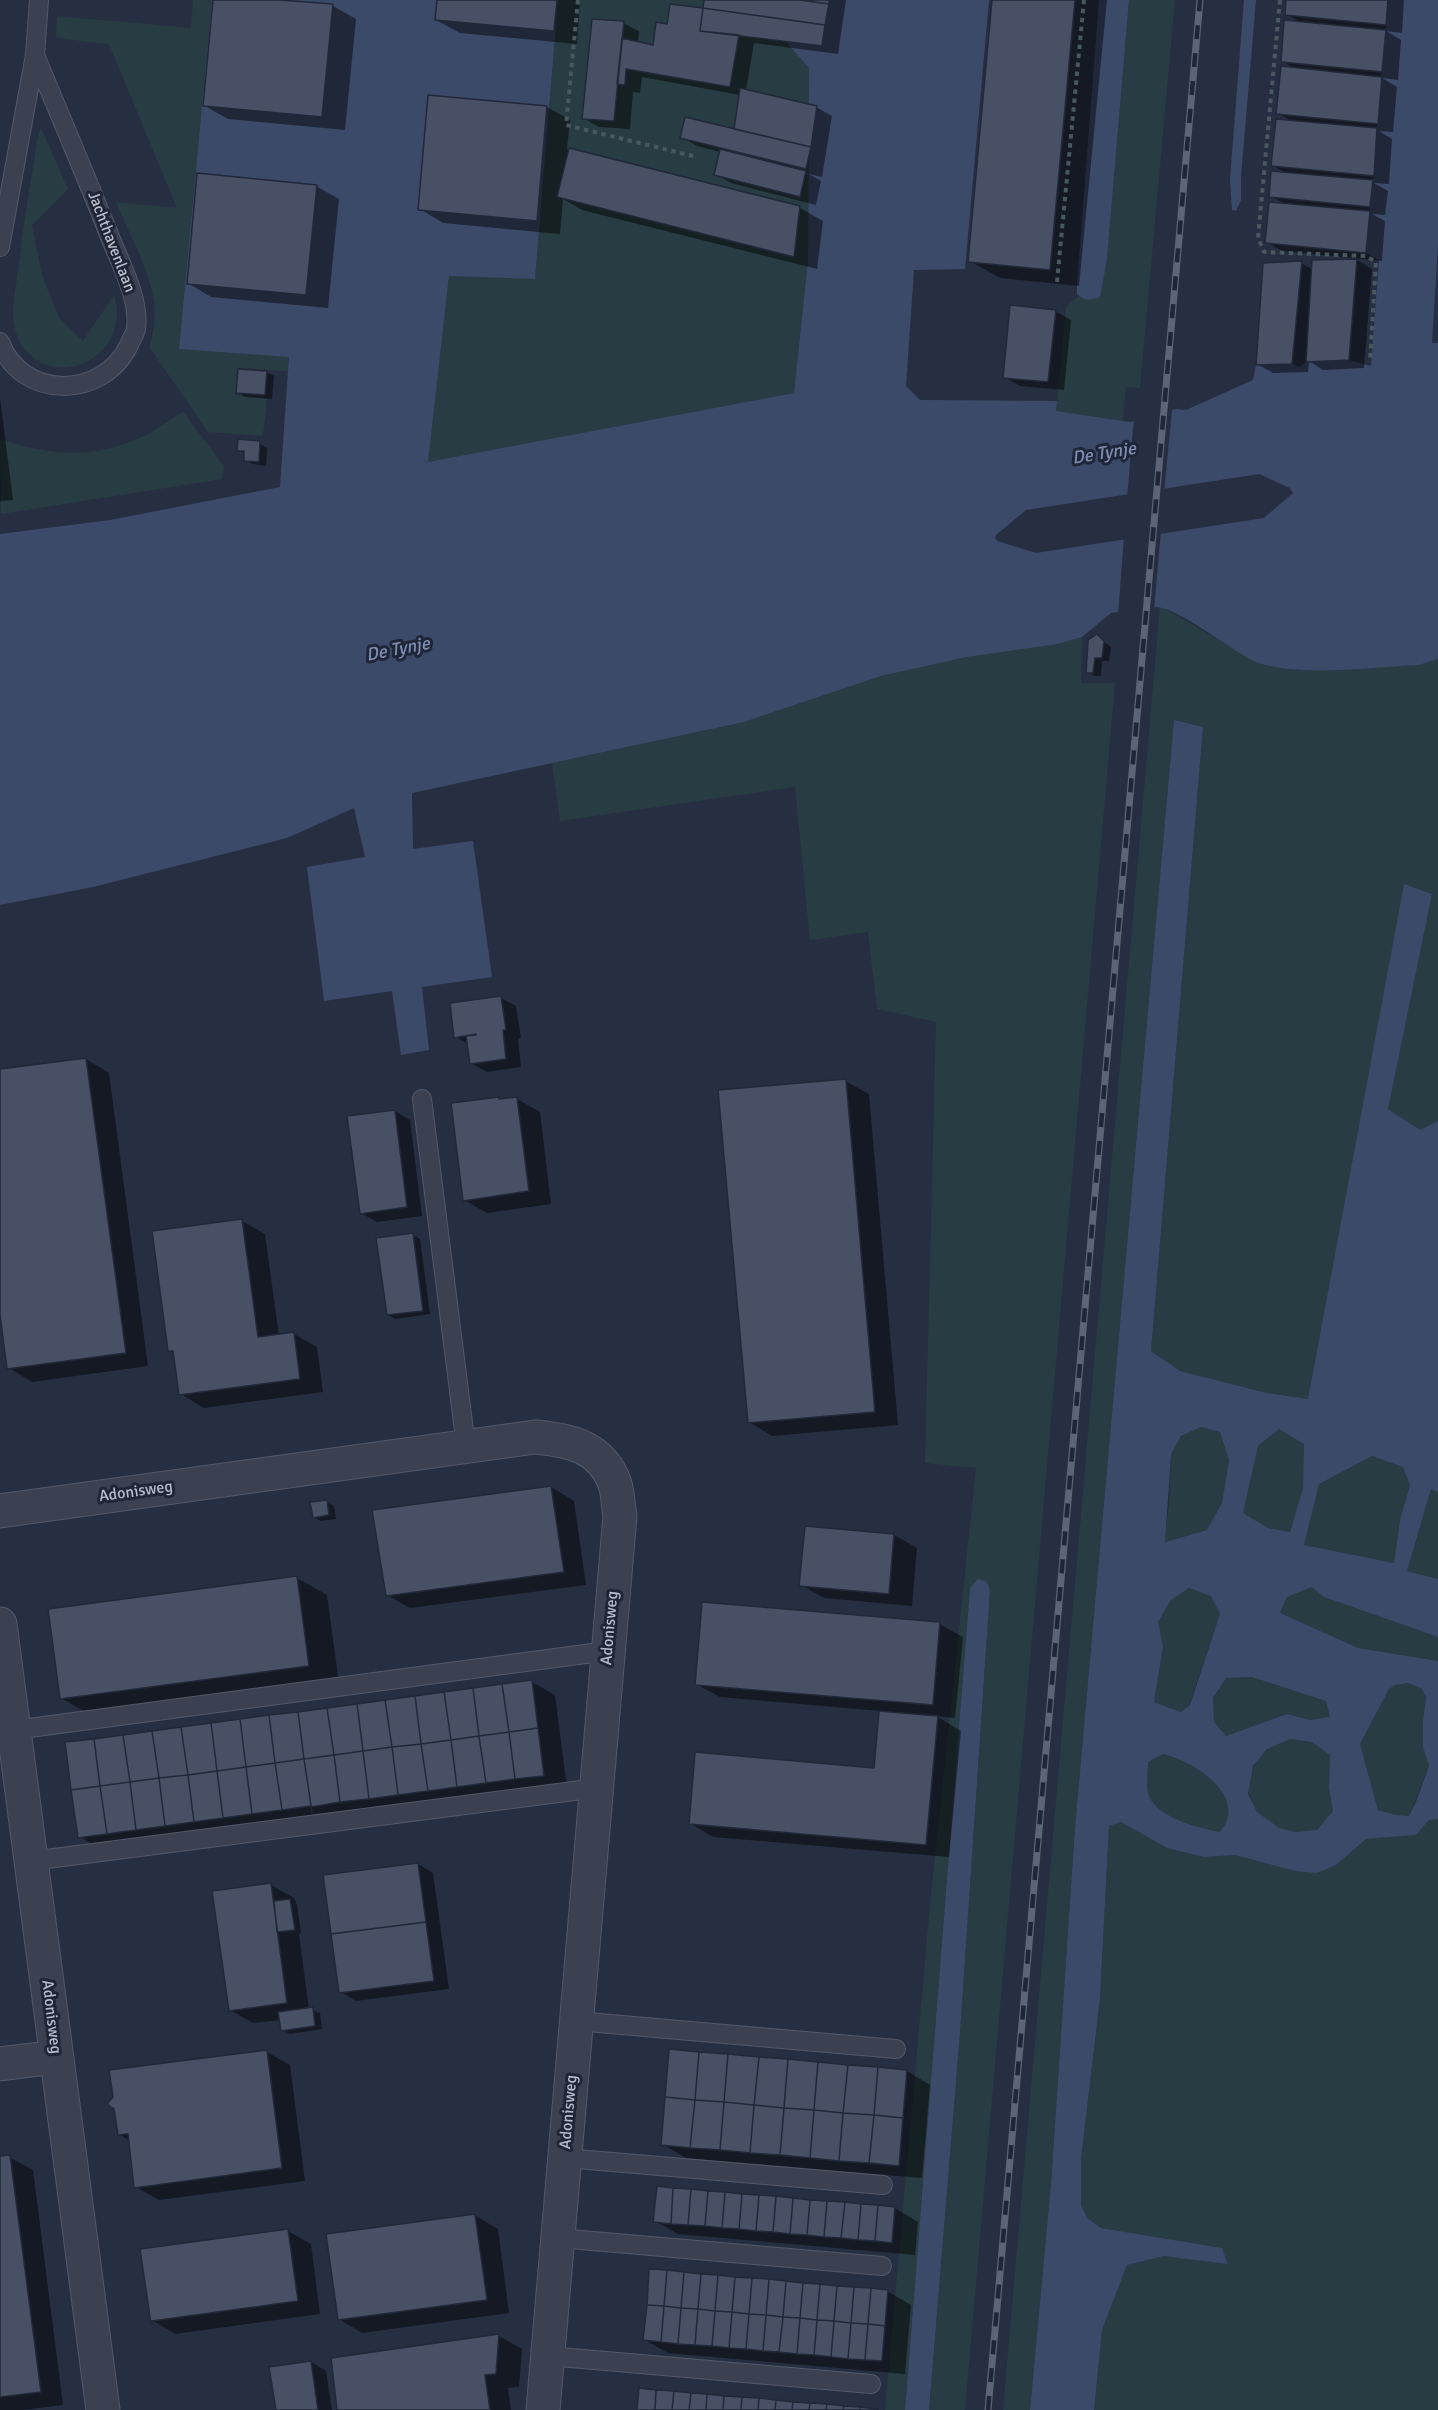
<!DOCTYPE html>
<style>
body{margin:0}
canvas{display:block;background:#262e42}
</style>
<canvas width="1438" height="2410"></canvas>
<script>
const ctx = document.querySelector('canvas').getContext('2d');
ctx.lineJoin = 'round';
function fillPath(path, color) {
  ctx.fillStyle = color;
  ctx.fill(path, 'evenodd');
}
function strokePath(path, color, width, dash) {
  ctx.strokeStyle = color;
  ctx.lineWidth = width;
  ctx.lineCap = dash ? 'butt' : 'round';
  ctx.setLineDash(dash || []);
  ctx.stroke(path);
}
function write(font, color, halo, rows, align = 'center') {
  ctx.font = font + ' Signika,sans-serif';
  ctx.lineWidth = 6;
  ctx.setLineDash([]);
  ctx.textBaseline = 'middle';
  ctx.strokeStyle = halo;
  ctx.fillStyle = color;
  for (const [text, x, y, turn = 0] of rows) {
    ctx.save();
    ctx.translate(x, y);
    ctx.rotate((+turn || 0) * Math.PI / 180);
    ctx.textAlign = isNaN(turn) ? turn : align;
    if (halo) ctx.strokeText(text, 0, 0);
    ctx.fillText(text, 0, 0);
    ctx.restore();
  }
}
fillPath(new Path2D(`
 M193 0H212L179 348 289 356 288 371 238 368 235 395 267 398 263 436 208 432 150 348C153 333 156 317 154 302 150 269 128 232 116 202L177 208 109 44 56 38 57 16 191 28Z
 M558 0H749L809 68 808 260 794 393 427 463 449 276 535 278Z
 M1129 0H1175L1140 388 1126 387 1123 421 1056 411 1066 306 1079 296 1081 298 1107 259Z
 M41 128 68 189 32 225 42 275 59 318 83 341 114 295C133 354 58 394 23 347 17 338 14 328 13 317 13 300 17 280 19 263 23 231 27 199 33 168 35 155 36 140 41 128Z
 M183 412 224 466 222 479 1 514 0 439C45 455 91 459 135 440 152 433 168 421 183 412Z
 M1160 606 1259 663 1297 670 1419 665 1438 659V1121L1420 1131 1388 1109 1432 894 1404 885 1308 1399 1267 1393 1180 1371 1151 1351 1203 727 1174 720 1075 1827 1051 2184 1030 2410H1003Z
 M1082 637 1081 683H1115L965 2410H929L960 2033 990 1590 987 1582 970 1588 905 2410H885L931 1894 976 1468 925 1463 936 1022 877 1009 868 932 810 940 795 787 560 821 552 763 744 722 881 676 967 657 1058 644Z
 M1201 1427 1220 1431 1229 1460 1222 1503 1207 1530 1164 1542 1169 1505 1171 1454 1181 1436Z
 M1279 1429 1304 1443 1303 1488 1290 1532 1268 1528 1243 1513 1258 1446Z
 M1372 1456 1403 1467 1410 1485 1400 1520 1394 1563 1304 1545 1319 1484Z
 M1431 1489 1438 1492V1579L1407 1571Z
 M1312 1587 1324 1597 1438 1637V1661L1358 1648 1280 1613 1287 1597Z
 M1189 1588 1211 1595 1220 1614 1189 1705 1181 1712 1154 1702 1163 1647 1157 1622 1170 1601Z
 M1252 1677 1326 1701 1330 1717 1310 1720 1287 1714 1226 1736 1214 1722 1213 1699 1226 1678Z
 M1408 1683 1421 1688 1426 1697 1423 1722V1747L1429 1766 1409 1816H1395L1378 1810 1360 1744 1389 1689 1395 1685Z
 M1290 1739 1312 1742 1330 1755 1329 1788 1333 1811 1317 1830C1310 1831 1301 1833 1294 1832 1251 1826 1233 1783 1266 1751 1272 1745 1282 1742 1290 1739Z
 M1163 1754C1194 1761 1250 1797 1220 1833 1199 1828 1157 1818 1149 1796 1145 1787 1148 1772 1148 1762Z
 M1438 1819V2410H1094L1102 2330 1127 2265 1164 2256 1228 2263 1222 2248 1101 2228 1087 2218 1081 2205V2159L1100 1998 1109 1826 1121 1822 1167 1848 1204 1857 1235 1855 1295 1871 1336 1865 1366 1839 1416 1835 1429 1820Z`), '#283c43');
fillPath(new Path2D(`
 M212 0H558L535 279 449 276 428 462 794 393 808 260 809 68 749 0H989L965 269 914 270 906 386 920 400 1057 401 1056 411 1130 422 1175 409 1186 410 1253 380 1256 365 1293 364 1300 367 1306 362 1349 360 1371 366 1379 260 1366 253 1388 0H1438V245L1432 343H1438V659L1419 665C1375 667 1300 677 1259 663 1233 653 1177 605 1154 607L1111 613 1082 637 1058 644 967 657 881 676 744 722 412 793 413 849 473 841 492 977 422 987 429 1050 401 1055 392 991 324 1001 307 867 365 857 354 808 287 838 93 887 0 905V534L110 520 280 487 289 357 179 349ZM1259 474 1290 488 1293 493 1264 518 1036 553 997 541 995 538 996 535 1026 510Z
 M1099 0H1129L1107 259 1100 297C1090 301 1084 301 1077 294V283Z
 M1244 0H1256L1241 176V200L1236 211 1232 210 1230 179Z
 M1174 720 1203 727 1151 1351 1180 1371 1267 1393 1308 1399 1404 884 1432 894 1388 1109 1420 1130 1438 1121V1492L1431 1489 1407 1571 1438 1579V1637L1324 1597 1312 1587 1287 1597 1280 1613 1358 1648 1438 1661V1819L1429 1820 1416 1835 1366 1839 1336 1865 1317 1873 1295 1871 1235 1855 1204 1857 1167 1848 1121 1822 1109 1826 1100 1998 1081 2159V2205L1087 2218 1101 2228 1222 2248 1228 2264 1164 2256 1127 2265 1102 2330 1094 2410H1030L1051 2184 1075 1827ZM1201 1427 1220 1432 1229 1460 1222 1503 1207 1530 1165 1542 1171 1454 1181 1436ZM1279 1429 1304 1444 1303 1488 1290 1532 1268 1528 1243 1513 1258 1446ZM1372 1456 1403 1467 1410 1485 1400 1520 1394 1563 1304 1545 1319 1484ZM1189 1588 1211 1596 1220 1614 1190 1705 1181 1712 1154 1702 1163 1647 1158 1622 1170 1601ZM1252 1677 1326 1701 1330 1717 1310 1720 1287 1714 1226 1736 1214 1722 1213 1698 1226 1678ZM1408 1683 1421 1688 1426 1697 1423 1722V1747L1429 1766 1416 1802 1409 1816 1395 1815 1378 1810 1360 1744 1389 1689 1395 1685ZM1290 1739 1312 1742 1330 1755 1329 1788 1333 1811 1317 1830 1296 1832 1279 1828 1257 1812 1248 1794 1253 1766 1267 1749ZM1163 1754C1194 1761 1250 1797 1220 1832 1199 1828 1158 1818 1149 1796 1145 1787 1148 1772 1148 1762Z
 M978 1579 987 1582 990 1590 960 2033 929 2410H905L970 1588Z`), '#3c4a6a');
fillPath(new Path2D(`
 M1163 409 1172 410 1164 493 1127 498 1134 418Z
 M1161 531 1154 610 1118 615 1124 537Z`), '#262e42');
fillPath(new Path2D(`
 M215 0H264L333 6 356 19 345 130 228 119 205 106Z
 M438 0H580L577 44 460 33 436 20Z
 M706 0H846L838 54 754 43 746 90 816 107 832 116 822 177 809 174 821 181 816 205 731 183 715 174 721 152 697 146 682 137 735 131 740 95 642 77 640 93 633 92 630 129 599 127 583 118 623 23 639 31 638 43 654 47 668 26 705 10Z
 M994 0H1107L1079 286 1000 278 970 261Z
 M1288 0H1404L1402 33 1386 31 1401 40 1398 80 1382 78 1397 87 1393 132 1379 131 1392 139 1389 184 1374 183 1388 191 1385 215 1372 214 1385 221 1382 261 1282 251 1267 242 1285 204 1271 196 1288 174 1273 166 1293 122 1278 113 1295 69 1282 61 1302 23 1286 14Z
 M547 107 570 120 567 149 800 208 823 221 817 269 582 210 563 199 560 234 443 223 420 209Z
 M316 186 339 199 328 308 211 297 188 283Z
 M1357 260 1372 269 1364 368 1323 370 1309 361 1308 372 1273 373 1257 364 1301 263 1313 270Z
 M1055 311 1071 320 1064 390 1020 386 1004 377Z
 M240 370 267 372 274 376 272 399 245 397 238 392Z
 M0 398 13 500 0 501Z
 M260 444 267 448 266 466 253 464 245 460 246 454 238 450Z
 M1097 636 1111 647 1109 661H1102L1101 676H1095L1087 672Z
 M501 998 516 1006 521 1038 518 1039 521 1067 487 1072 471 1063 468 1044 456 1037Z
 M86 1059 109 1073 148 1366 32 1382 9 1368 0 1303V1071Z
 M845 1081 869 1094 898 1425 772 1436 749 1422Z
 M517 1099 540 1112 551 1204 487 1213 464 1200Z
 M395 1111 410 1120 422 1216 377 1222 361 1213Z
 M242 1221 265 1234 279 1336 294 1334 317 1347 323 1392 204 1408 181 1394 175 1354 169 1350Z
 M413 1235 420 1239 430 1314 395 1319 388 1315Z
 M551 1487 574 1501 586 1585 410 1608 387 1595Z
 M326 1502 334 1506 336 1519 321 1521 314 1517Z
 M894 1535 917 1548 912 1606 824 1598 801 1585Z
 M297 1578 327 1595 339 1683 91 1715 61 1698Z
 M939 1624 963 1637 955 1718 936 1716 961 1731 949 1857 713 1837 690 1823 875 1770 880 1711 720 1697 696 1684Z
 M532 1682 555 1695 567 1788 102 1850 79 1836Z
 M418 1864 433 1873 449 1989 356 2001 341 1992Z
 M271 1885 294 1898 297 1905 301 1933 299 1934 309 2009 320 2013 322 2029 290 2034 282 2030 281 2020 253 2023 230 2010Z
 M670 2051 907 2071 930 2085 922 2178 686 2158 662 2144Z
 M267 2052 290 2065 305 2181 159 2200 136 2187 130 2141 119 2134 114 2097Z
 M9 2157 33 2170 63 2405 23 2410H0V2158Z
 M895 2208 918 2222 915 2255 678 2234 655 2221Z
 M474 2215 498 2229 509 2313 362 2333 339 2319Z
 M288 2231 311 2244 320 2314 175 2334 152 2320Z
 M887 2291 911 2305 905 2374 668 2353 645 2340Z
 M499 2336 522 2349 519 2387 508 2388 511 2410H339Z
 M311 2362 326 2371 332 2410H277Z`), '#0007');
const building = new Path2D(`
 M213 0H280L333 4 322 117 203 106Z
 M437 0H557L554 31 435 20Z
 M704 0H800L829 4 825 25 703 8Z
 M800 0H829V4Z
 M992 0H1075L1050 270 968 262Z
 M1286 0H1388L1386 25 1285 15Z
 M670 4 703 8 700 31 739 35 730 87 626 69 625 85 617 84 622 38 653 45 656 22 667 24Z
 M703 8 825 25 822 46 700 31Z
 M592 19 624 21 614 121 582 119Z
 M1284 20 1386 30 1382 72 1281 62Z
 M1281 66 1382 77 1378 124 1276 114Z
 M740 88 817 106 811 147 734 129Z
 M428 95 547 106 537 221 418 210Z
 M685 117 811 147 806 169 680 138Z
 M1276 119 1377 128 1374 176 1271 166Z
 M569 148 800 206 794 257 557 197Z
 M720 149 806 171 800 197 714 175Z
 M1271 171 1373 180 1370 207 1269 197Z
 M197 173 317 185 306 295 187 284Z
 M1269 202 1370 211 1366 253 1265 243Z
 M1357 259 1349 360 1306 362 1312 260Z
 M1302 261 1292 364 1256 365 1263 263Z
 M1010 305 1056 310 1048 382 1003 378Z
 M238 369 267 371 265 395 236 393Z
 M238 439 260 441 259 462 244 461V451H237Z
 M1097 634 1104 641 1102 658H1095L1093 673H1086L1088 640Z
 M501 996 506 1030H503L506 1059 470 1064 466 1036 476 1035V1034L454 1038 450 1003Z
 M86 1058 126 1353 7 1369 0 1315V1069Z
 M846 1079 875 1412 748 1423 718 1090Z
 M499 1097V1099L517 1097 529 1191 463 1201 451 1103Z
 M395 1110 407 1207 360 1214 347 1116Z
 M242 1219 258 1337 294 1332 300 1379 179 1395 173 1351H168L152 1231Z
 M413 1233 423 1311 387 1315 376 1238Z
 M551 1486 564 1572 386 1596 372 1510Z
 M327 1500 329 1515 313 1518 310 1502Z
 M805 1526 894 1534 889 1594 799 1586Z
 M297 1576 309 1666 60 1699 48 1609Z
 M702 1602 940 1622 933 1705 695 1685Z
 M532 1680 538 1728 509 1732 502 1684Z
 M502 1684 509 1732 479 1736 473 1688Z
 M473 1688 479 1736 451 1740 444 1692Z
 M444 1692 451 1740 421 1744 415 1696Z
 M415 1696 421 1744 392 1747 385 1700Z
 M385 1700 392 1747 363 1751 357 1704Z
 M357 1704 363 1751 334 1755 327 1708Z
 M327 1708 334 1755 304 1759 298 1712Z
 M879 1711 938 1716 926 1845 689 1824 695 1752 874 1768Z
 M298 1712 304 1759 275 1763 269 1715Z
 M269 1715 275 1763 246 1767 240 1719Z
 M240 1719 246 1767 217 1771 211 1723Z
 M211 1723 217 1771 188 1775 181 1727Z
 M181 1727 188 1775 159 1778 152 1731Z
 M538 1728 544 1776 515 1779 509 1732Z
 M152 1731 159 1778 130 1782 123 1735Z
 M509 1732 515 1779 486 1783 479 1736Z
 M123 1735 130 1782 100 1786 94 1739Z
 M479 1736 486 1783 457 1787 451 1740Z
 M94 1739 100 1786 71 1790 65 1742Z
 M451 1740 457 1787 428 1791 421 1744Z
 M421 1744 428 1791 398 1795 392 1747Z
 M392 1747 398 1795 369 1799 363 1751Z
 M363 1751 369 1799 340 1802 334 1755Z
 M334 1755 340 1802 311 1807 312 1812 304 1759Z
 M304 1759 312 1812 311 1806 282 1810 275 1763Z
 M275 1763 282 1810 252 1814 246 1767Z
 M246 1767 252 1814 223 1818 217 1771Z
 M217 1771 223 1818 194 1822 188 1775Z
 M188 1775 194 1822 165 1826 159 1778Z
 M159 1778 165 1826 136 1830 130 1782Z
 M130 1782 136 1830 107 1834 100 1786Z
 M100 1786 107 1834 78 1838 71 1790Z
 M418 1863 426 1922 331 1934 323 1875Z
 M271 1883 287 2003 229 2011 212 1891Z
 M290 1899 295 1930 277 1932 274 1901Z
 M426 1922 434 1981 339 1993 331 1934Z
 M313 2007 315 2026 281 2031 278 2012Z
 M669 2049 699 2052 695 2100 665 2097Z
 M267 2050 282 2168 134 2188 128 2134 118 2135 114 2109 107 2104 113 2097 109 2070Z
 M699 2052 728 2054 724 2102 695 2100Z
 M728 2054 759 2057 754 2105 724 2102Z
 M759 2057 788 2059 784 2108 754 2105Z
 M788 2059 818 2062 814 2110 784 2108Z
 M818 2062 848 2065 843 2113 814 2110Z
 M848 2065 878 2067 874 2115 843 2113Z
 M878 2067 907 2070 903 2118 874 2115Z
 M665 2097 695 2100 690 2148 661 2145Z
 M695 2100 724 2102 720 2150 690 2148Z
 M724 2102 754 2105 750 2153 720 2150Z
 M754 2105 784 2108 780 2155 750 2153Z
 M784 2108 814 2110 810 2158 780 2155Z
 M814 2110 843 2113 839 2161 810 2158Z
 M843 2113 874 2115 869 2163 839 2161Z
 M874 2115 903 2118 899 2166 869 2163Z
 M10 2155 41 2392 0 2397V2156Z
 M657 2186 673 2188 671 2224 653 2222Z
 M673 2188 691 2189 688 2225 671 2224Z
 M691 2189 708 2191 705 2226 688 2225Z
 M708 2191 725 2192 722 2228 705 2226Z
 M725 2192 742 2194 739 2229 722 2228Z
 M742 2194 759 2195 756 2231 739 2229Z
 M759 2195 776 2196 773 2232 756 2231Z
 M776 2196 793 2198 790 2234 773 2232Z
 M793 2198 810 2200 807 2235 790 2234Z
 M810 2200 827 2201 824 2237 807 2235Z
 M827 2201 845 2202 841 2238 824 2237Z
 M845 2202 861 2204 858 2240 841 2238Z
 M861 2204 878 2205 875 2241 858 2240Z
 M878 2205 895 2207 892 2243 875 2241Z
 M475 2214 487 2300 338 2320 326 2234Z
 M288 2229 298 2301 152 2321 153 2324H151L140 2249Z
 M649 2269 667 2270 664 2306 647 2305Z
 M667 2270 684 2272 681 2308 664 2306Z
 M684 2272 701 2274 698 2309 681 2308Z
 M701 2274 718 2275 715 2311 698 2309Z
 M718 2275 735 2277 732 2312 715 2311Z
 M735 2277 752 2278 749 2314 732 2312Z
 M752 2278 769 2279 766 2315 749 2314Z
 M769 2279 786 2281 783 2317 766 2315Z
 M786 2281 803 2283 800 2318 783 2317Z
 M803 2283 820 2284 817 2320 800 2318Z
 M820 2284 837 2286 834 2321 817 2320Z
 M837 2286 854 2287 851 2323 834 2321Z
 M854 2287 871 2288 868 2324 851 2323Z
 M871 2288 888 2290 885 2326 868 2324Z
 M647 2305 664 2306 661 2342 643 2340Z
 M664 2306 681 2308 678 2344 661 2342Z
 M681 2308 698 2309 695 2345 678 2344Z
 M698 2309 715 2311 712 2346 695 2345Z
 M715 2311 732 2312 729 2348 712 2346Z
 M732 2312 749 2314 746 2349 729 2348Z
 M749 2314 766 2315 763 2351 746 2349Z
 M766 2315 783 2317 779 2352 763 2351Z
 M783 2317 800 2318 797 2354 779 2352Z
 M800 2318 817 2320 814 2355 797 2354Z
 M817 2320 834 2321 831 2357 814 2355Z
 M834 2321 851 2323 848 2359 831 2357Z
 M851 2323 868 2324 865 2360 848 2359Z
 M868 2324 885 2326 882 2361 865 2360Z
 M499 2334 496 2374 485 2375 490 2410H337L331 2358Z
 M311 2361 318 2410H276L269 2367Z
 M639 2388 656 2390 655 2410H637Z
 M656 2390 674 2391 672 2410H655Z
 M674 2391 691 2393 689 2410H672Z
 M691 2393 707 2394 706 2410H689Z
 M707 2394 724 2396 723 2410H706Z
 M724 2396 742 2397 741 2410H723Z
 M742 2397 759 2398 758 2410H741Z
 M759 2398 776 2400 775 2410H758Z
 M776 2400 793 2402 792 2410H775Z
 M793 2402 810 2403 809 2410H792Z
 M810 2403 827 2404 826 2410H809Z
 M827 2404 844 2406 843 2410H826Z
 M844 2406 860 2407V2410H843Z
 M860 2407 878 2409V2410H860Z`);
fillPath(building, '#485066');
strokePath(building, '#212839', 1.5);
const lane = new Path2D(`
 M0 247 35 55 39 0
 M0 342C21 400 103 400 129 345 131 340 135 334 136 329 140 299 121 265 110 237 86 176 60 116 35 55
 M422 1099 466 1446
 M14 1730 608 1651
 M31 1861 597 1788
 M576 2021 896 2049
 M565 2158 883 2185
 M558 2238 882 2266
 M548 2356 871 2384`);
const street = new Path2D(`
 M0 1511 535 1437C570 1440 602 1447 615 1484 618 1493 618 1506 620 1516L543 2410
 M0 1624 103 2410
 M0 2064 56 2057`);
strokePath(lane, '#535969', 20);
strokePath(street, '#535969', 35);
strokePath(new Path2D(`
 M578 0 566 125 697 157
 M1280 0 1258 238 1264 252 1366 256 1376 262 1370 361
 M1057 282 1084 0`), '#47595f', 4, [4.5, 4.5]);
strokePath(lane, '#3b4151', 18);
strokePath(street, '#3b4151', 33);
const rail = new Path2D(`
 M988 2410 1200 0`);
strokePath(rail, '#5d6478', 7);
strokePath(rail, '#1f2637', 4.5, [14]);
write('16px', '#b8bdcb', '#1f2637', [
 ["Jachthavenlaan",111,242,69],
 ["Adonisweg",136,1492,-8],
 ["Adonisweg",610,1628,-85],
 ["Adonisweg",51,2017,83],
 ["Adonisweg",569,2112,-85]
]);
write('italic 18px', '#7f8eb2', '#1f2637', [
 ["De Tynje",1104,454,-9],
 ["De Tynje",398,650,-11]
]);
</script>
